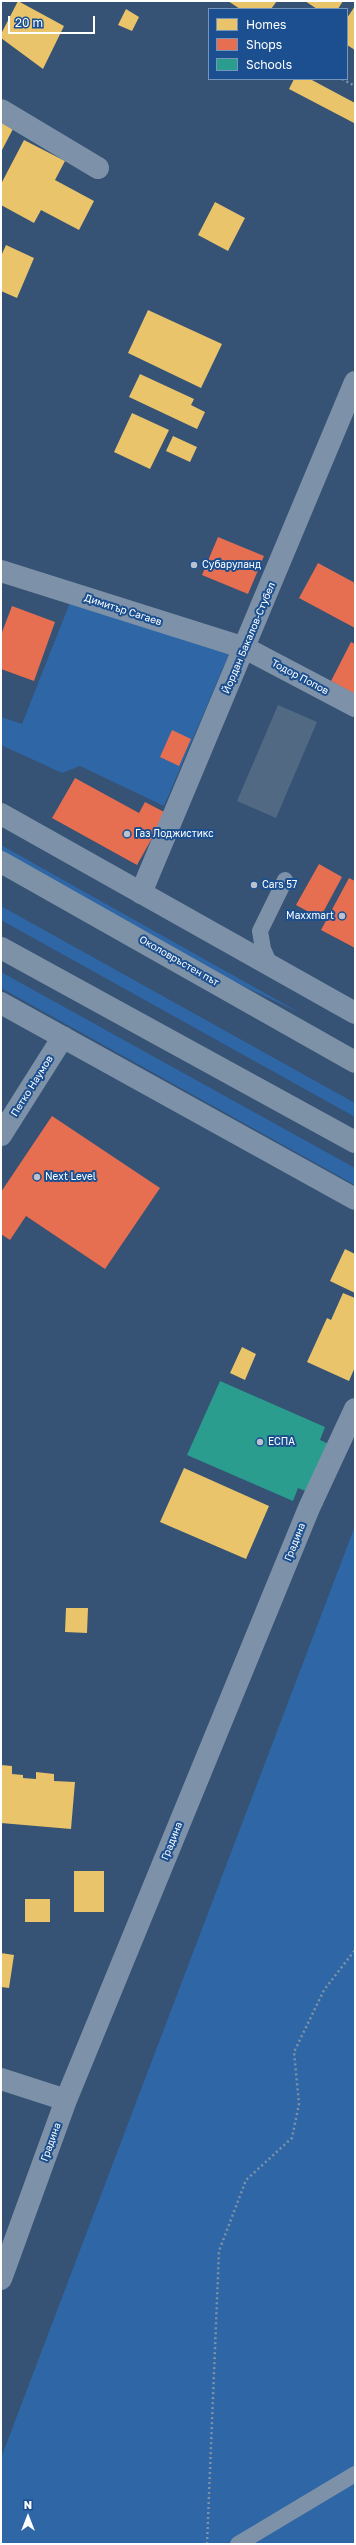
<!DOCTYPE html>
<meta charset="utf-8">
<style>
body{margin:0}
#map{position:relative;width:356px;height:2545px;overflow:hidden;background:#365274;font-family:"Golos Text",sans-serif}
canvas{display:block}
.frame{position:absolute;inset:0;border:2px solid #fff;pointer-events:none}
.legend{position:absolute;left:208px;top:8px;width:140px;height:72px;box-sizing:border-box;background:#1b4f8f;border:1px solid #7695bc;margin:0;padding:5px 7px;list-style:none;font-size:12px;color:#fff}
.legend li{display:flex;align-items:center;gap:8px;height:20px}
.legend b{width:20px;border:1px solid #7695bc}
.north{position:absolute;left:8px;top:2497px;width:40px;height:40px;-webkit-text-stroke:3px #1b4f8f;paint-order:stroke;rotate:0deg;font-size:11px;font-weight:700;line-height:16px;text-align:center;color:#fff}
.north::after{content:'';display:block;margin:auto;width:14px;height:18px;background:#fff;clip-path:polygon(50% 0,100% 100%,50% 72%,0 100%)}
.scale{position:absolute;left:8px;top:16px;width:87px;height:18px;box-sizing:border-box;border:2px solid #fff;border-top:0;padding-left:5px;font-size:12px;line-height:14px;white-space:nowrap;color:#fff;-webkit-text-stroke:3px #1b4f8f;paint-order:stroke}
</style>
<div id="map">
<canvas width="356" height="2545"></canvas>
<div class="frame"></div>
<ul class="legend">
<li><b style="height:11px;background:#e9c46a"></b>Homes</li>
<li><b style="height:11px;background:#e76f51"></b>Shops</li>
<li><b style="height:11px;background:#2a9d8f"></b>Schools</li>
</ul>
<div class="north">N</div>
<div class="scale">20 m</div>
</div>
<script>
const ctx = document.querySelector('canvas').getContext('2d');
ctx.lineJoin = 'round';
function fillPath(path, color) {
  ctx.fillStyle = color;
  ctx.fill(path, 'evenodd');
}
function strokePath(path, color, width, dash) {
  ctx.strokeStyle = color;
  ctx.lineWidth = width;
  ctx.lineCap = dash ? 'butt' : 'round';
  ctx.setLineDash(dash || []);
  ctx.stroke(path);
}
function write(font, color, halo, rows, align = 'center') {
  ctx.font = font + ' "Golos Text",sans-serif';
  ctx.lineWidth = 4;
  ctx.setLineDash([]);
  ctx.textBaseline = 'middle';
  ctx.strokeStyle = halo;
  ctx.fillStyle = color;
  for (const [text, x, y, turn = 0] of rows) {
    ctx.save();
    ctx.translate(x, y);
    ctx.rotate((+turn || 0) * Math.PI / 180);
    ctx.textAlign = isNaN(turn) ? turn : align;
    if (halo) ctx.strokeText(text, 0, 0);
    ctx.fillText(text, 0, 0);
    ctx.restore();
  }
}
fillPath(new Path2D(`
 M71 600 229 654 164 806 80 766 62 773 1 745V717L22 724Z
 M1 845 302 1014 172 952 1 857Z
 M1 906 355 1103V1117L1 920Z
 M1 972 355 1168V1185L1 988Z
 M355 1526V2544H1V2458Z`), '#2f66a5');
fillPath(new Path2D(`
 M18 1 64 26 43 69 1 38V34Z
 M228 1H277L271 9H240Z
 M305 1H343L338 9H317Z
 M355 6V50L347 45V18Z
 M126 9 139 17 132 31 118 25Z
 M294 79H310L355 103 354 123 289 89Z
 M1 121 14 127 1 152Z
 M24 140 65 161 55 180 94 201 79 230 41 210 34 223 1 205V184Z
 M215 202 245 218 228 251 198 235Z
 M6 245 34 258 17 298 1 291V256Z
 M148 310 222 344 201 388 128 353Z
 M140 374 194 399 191 405 205 412 197 429 129 397Z
 M132 413 169 430 150 469 114 452Z
 M173 436 197 447 190 462 166 451Z
 M345 1249 355 1254V1293L330 1281Z
 M343 1293 355 1298V1367L349 1381 307 1362 327 1318 331 1320Z
 M242 1347 256 1354 245 1380 230 1373Z
 M184 1468 269 1506 246 1559 160 1522Z
 M66 1608H88L87 1633 65 1632Z
 M1 1765 12 1766V1774L23 1775V1778L36 1779V1772L54 1774V1781L75 1782 71 1829 1 1823Z
 M74 1871H104V1912H74Z
 M25 1899H50V1922H25Z
 M1 1953 14 1955 9 1988 1 1987Z`), '#e9c46a');
fillPath(new Path2D(`
 M218 537 264 556 248 594 202 575Z
 M318 563 355 583V628L299 598Z
 M12 606 55 622 34 681 1 669V635Z
 M351 642 355 644V694L331 681Z
 M172 730 191 739 179 766 160 757Z
 M75 778 139 813 145 802 166 813 137 865 52 818Z
 M319 864 342 877 320 918 296 905Z
 M349 878 355 881V948L321 930Z
 M52 1116 160 1188 105 1269 26 1216 10 1240 1 1234V1192Z`), '#e76f51');
fillPath(new Path2D(`
 M220 1381 325 1427 320 1440 329 1444 308 1492 298 1488 293 1501 187 1455Z`), '#2a9d8f');
fillPath(new Path2D(`
 M278 705 317 722 276 818 237 801Z`), '#526984');
strokePath(new Path2D(`
 M342 79 355 86
 M207 2544 219 2251 246 2180 292 2138 299 2104 294 2052 324 1990 355 1950`), '#7d92a8', 2.5, [2, 3]);
strokePath(new Path2D(`
 M270 965 263 949 260 931 285 880
 M238 2544 355 2474`), '#7d92a8', 16);
strokePath(new Path2D(`
 M1 110 98 168
 M1 571 245 648 355 706
 M1 814 355 1013
 M141 893 355 382
 M1 1003 355 1199
 M1 1135 63 1037
 M1 2079 66 2100
 M1 2279 66 2100 309 1508 355 1409`), '#7d92a8', 22);
strokePath(new Path2D(`
 M1 862 355 1062
 M1 948 355 1142`), '#7e92a7', 22);
for (const [x, y, r, color] of [
 [194,565,4,"#b9c2ce"],
 [127,834,4,"#b9c2ce"],
 [254,885,4,"#b9c2ce"],
 [342,916,4,"#b9c2ce"],
 [37,1177,4,"#b9c2ce"],
 [260,1442,4,"#b9c2ce"]
]) {
  const dot = new Path2D();
  dot.arc(x, y, r, 0, 2 * Math.PI);
  ctx.fillStyle = color;
  ctx.fill(dot);
  strokePath(dot, '#1b4f8f', 1.5);
}
write('10px', '#fff', '#1b4f8f', [
 ["Субаруланд",202,565],
 ["Газ Лоджистикс",135,834],
 ["Cars 57",262,885],
 ["Maxxmart",334,916,"right"],
 ["Next Level",45,1177],
 ["ЕСПА",268,1442]
], 'left');
write('10px', '#fff', '#1b4f8f', [
 ["Димитър Сагаев",123,610,18],
 ["Йордан Бакалов-Стубел",249,638,-67],
 ["Тодор Попов",300,677,28],
 ["Околовръстен път",179,961,30],
 ["Петко Наумов",32,1086,-58],
 ["Градина",295,1542,-68],
 ["Градина",172,1841,-68],
 ["Градина",51,2142,-70]
]);
</script>
